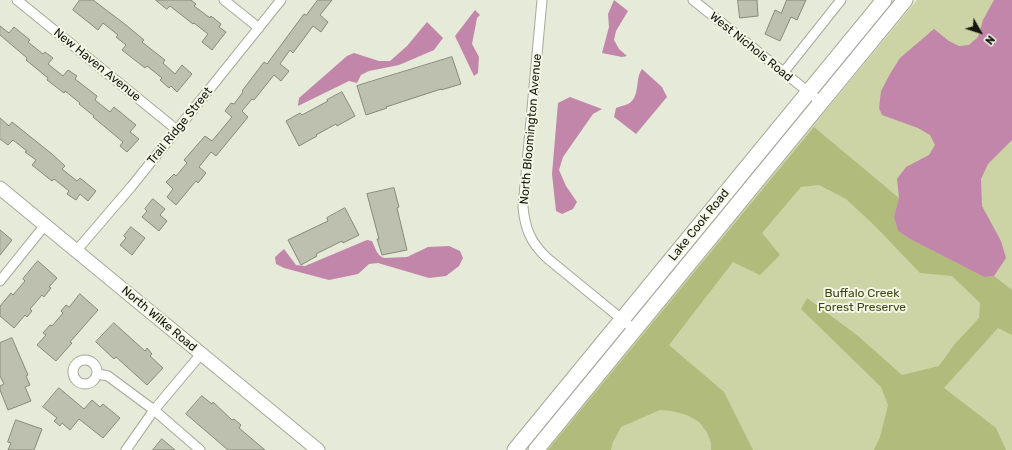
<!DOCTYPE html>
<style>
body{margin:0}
#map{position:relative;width:1012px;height:450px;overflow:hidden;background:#e6ead8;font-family:Rubik,sans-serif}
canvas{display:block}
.north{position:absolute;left:960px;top:12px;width:40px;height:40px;-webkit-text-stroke:3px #f4f7e5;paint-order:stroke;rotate:129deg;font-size:11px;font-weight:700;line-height:16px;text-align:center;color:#14150f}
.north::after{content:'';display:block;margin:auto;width:14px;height:18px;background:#14150f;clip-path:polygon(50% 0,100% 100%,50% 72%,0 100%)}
</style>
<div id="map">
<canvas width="1012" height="450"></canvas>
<div class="north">N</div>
</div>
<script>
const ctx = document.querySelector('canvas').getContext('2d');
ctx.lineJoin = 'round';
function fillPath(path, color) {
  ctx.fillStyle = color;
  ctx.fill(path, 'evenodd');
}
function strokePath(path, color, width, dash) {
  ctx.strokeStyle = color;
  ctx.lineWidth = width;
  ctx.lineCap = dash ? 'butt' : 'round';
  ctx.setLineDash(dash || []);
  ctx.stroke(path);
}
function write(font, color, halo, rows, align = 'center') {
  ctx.font = font + ' Rubik,sans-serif';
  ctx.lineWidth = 4;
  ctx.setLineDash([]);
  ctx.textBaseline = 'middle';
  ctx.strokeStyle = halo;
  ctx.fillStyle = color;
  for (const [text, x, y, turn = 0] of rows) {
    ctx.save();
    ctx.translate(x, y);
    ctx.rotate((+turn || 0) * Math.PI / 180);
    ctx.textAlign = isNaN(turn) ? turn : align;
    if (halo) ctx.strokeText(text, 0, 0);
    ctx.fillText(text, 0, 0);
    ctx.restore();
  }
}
fillPath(new Path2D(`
 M917 0H1012V450H546Z`), '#ccd4a5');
fillPath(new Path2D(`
 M814 127 899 198 894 217 898 231 910 239 984 277 994 276 1012 290V335L998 328 944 388 996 428 1006 450H874L880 437 888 405 881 387 801 309 807 298 858 336 902 375 939 366 954 345 979 318 980 303 952 276 920 273 874 225 846 199 819 185 801 187 762 233 780 255 760 275 733 262 669 345 724 392 753 450H711V443L707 432 699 422 687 415 672 411 660 410 621 427 613 442 611 450H548Z`), '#b1bb7b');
fillPath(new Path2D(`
 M614 0 628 11 616 31 614 40 619 49 627 56 622 57 602 53 609 27 608 14Z
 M994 0H1012V140L988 164 981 179 982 206 1001 241 1006 258 994 276 984 277 910 239 898 231 894 217 899 198 897 179 906 167 929 155 935 145 930 135 918 128 882 115 879 108 881 91 890 74 900 58 934 29 949 41 959 46 969 45 978 37 983 20Z
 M475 10 480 15 477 18 472 44 479 57 478 73 474 76 455 36Z
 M427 22 443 38 434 50 399 65 369 71 361 75 357 83 349 81 298 106 299 98 347 56 354 53 379 61H390L407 46Z
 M642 69 662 87 667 97 636 134 614 117 616 108C620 106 628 105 631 102 640 93 635 79 642 69Z
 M570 97 602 109 593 114 563 157 559 170 566 186 577 202 573 209 562 214 556 211 552 174 558 103Z
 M367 240 372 241C375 247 377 257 385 258L407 257 428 247 449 246 460 251 463 258 459 266 446 276 429 278 378 263 369 264 358 274 329 280 284 268 276 264 275 257 284 249 296 265 305 266Z`), '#c186a9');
const building = new Path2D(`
 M80 0H93L126 25 144 40 142 42 165 60 163 63 175 74 182 65 192 74 177 92 171 86 169 88 160 80 162 78 147 66 145 68 122 50 126 45 116 37 118 35 103 23 98 30 73 10Z
 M156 0H191L196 4 194 6 210 18 211 16 221 24 219 27 226 32 212 50 202 42 208 34 194 23 193 24 170 6 167 9Z
 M318 0H332L320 15 328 22 321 32 313 26 293 53 290 50 280 64 289 71 281 81 274 75 254 100 252 99 242 111 248 117 216 156 211 152 199 167 206 173 198 183 196 181 176 205 167 197 173 189 166 182 174 174 176 176 187 163 184 160 205 136 212 141 232 117 225 111 231 103 234 104 243 92 242 91 264 62 267 64 304 14 306 15Z
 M738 0H757L758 16 740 18Z
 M787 0H806L797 20 791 17 780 41 765 34 775 10 781 13Z
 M0 26 9 33 14 27 30 40 28 42 43 54 45 52 53 58 48 64 63 76 68 70 77 76 75 79 97 96 95 100 110 112 114 107 136 125 130 132 139 139 127 152 120 146 123 142 93 117 94 116 79 104 80 103 65 91 64 93 47 80 48 78 26 60 27 58 0 35Z
 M452 57 461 84 441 90V89L386 107 387 108 366 115 357 86Z
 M342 92 355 116 337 126 336 124 316 135 317 136 299 146 286 121 300 113 302 115 328 101 327 100Z
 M0 118 9 126 12 122 52 154 65 166 62 169 77 181 80 178 96 191 88 201 80 194 76 200 67 194 69 191 54 179 52 181 32 165 36 160 25 152 27 151 13 140 8 145 0 139Z
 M394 188 399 207 397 208 407 250 382 255 377 239H379L367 194Z
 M153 199 165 209 160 215 167 221 159 231 142 217 147 211 145 209Z
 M345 208 359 235 343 243 342 241 316 254 317 256 301 265 288 240 328 221 327 218Z
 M131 227 145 238 132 255 120 245 126 238 124 236Z
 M0 230 12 240 0 255Z
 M38 261 57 278 49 287 51 288 44 297 42 295 30 309 32 311 27 317 25 315 14 328 0 316V306L11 293 13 295 25 281 23 279Z
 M80 294 98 310 70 342 72 343 56 361 37 345 46 335 43 333 50 325 52 326 63 313 61 311 66 305 69 307Z
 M114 323 145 351 147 348 152 354 150 356 163 368 147 385 116 357 114 359 96 342Z
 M12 338 28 375 26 376 30 385 25 387 31 401 8 410 0 390V386L4 384 0 376V343Z
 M59 388 84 409 92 400 100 407 103 404 120 418 103 438 79 419 70 430 62 423 60 426 54 421 57 418 43 407Z
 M202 396 212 404 213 402 232 420 234 419 241 425 239 428 265 450H228L186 414Z
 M16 420 42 429 34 450H8L11 443 8 442Z
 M162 439 175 450H153Z`);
fillPath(building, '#bdc0af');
strokePath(building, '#878a79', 1);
const street = new Path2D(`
 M17 0 177 130
 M224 0 259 28
 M542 0 523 207C525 229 531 243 547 258L635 330
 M693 0 821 102
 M783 73 841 0
 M77 250 131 187 281 0
 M0 281 45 225
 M73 372a12 12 0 1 1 24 0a12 12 0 1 1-24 0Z
 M98 374 108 376 154 410 200 450
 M126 450 154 410 201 354`);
const secondary = new Path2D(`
 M0 188C107 275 212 363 318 450`);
const primary = new Path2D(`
 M515 450 884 0
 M536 450 905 0`);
strokePath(street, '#a6a998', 11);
strokePath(secondary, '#a6a998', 15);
strokePath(primary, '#a6a998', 17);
strokePath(street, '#fff', 9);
strokePath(secondary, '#fff', 13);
strokePath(primary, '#fff', 15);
write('12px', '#14150f', '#f4f7e5', [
 ["West Nichols Road",751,47,39],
 ["New Haven Avenue",97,65,39],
 ["Trail Ridge Street",180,126,-51],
 ["North Bloomington Avenue",531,129,-85],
 ["Lake Cook Road",699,225,-51],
 ["North Wilke Road",159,319,40]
]);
write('12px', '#404615', '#f4f7e5', [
 ["Buffalo Creek",862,294],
 ["Forest Preserve",862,308]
]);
</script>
